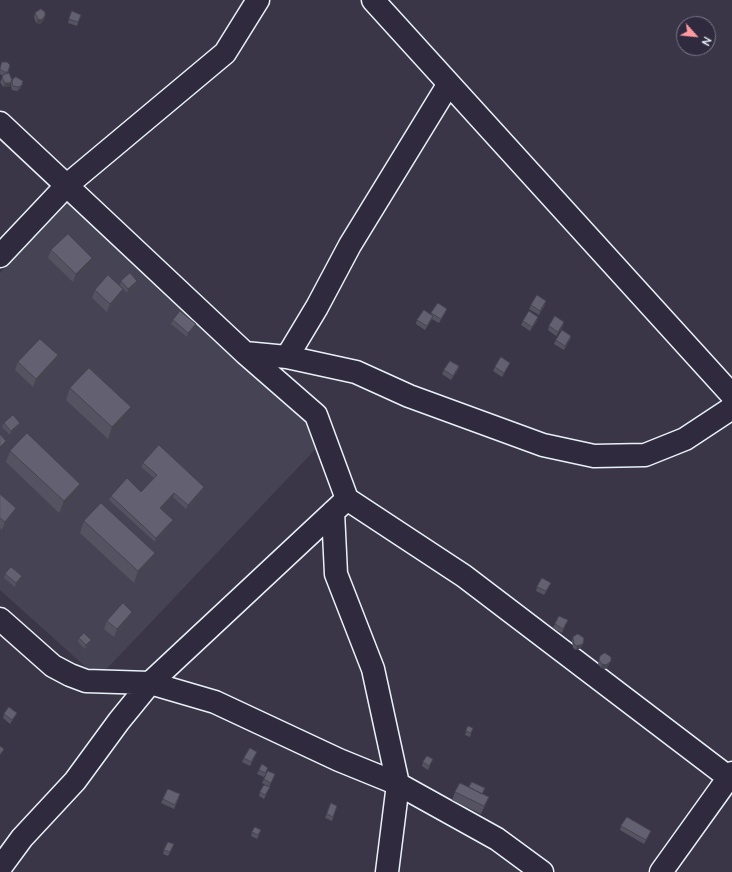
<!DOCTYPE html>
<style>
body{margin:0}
#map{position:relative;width:732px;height:872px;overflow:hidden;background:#3a3648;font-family:"Architects Daughter",sans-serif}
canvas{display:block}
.north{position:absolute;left:676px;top:16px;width:40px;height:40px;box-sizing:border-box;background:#2f2a3d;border:1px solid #797a88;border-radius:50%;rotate:117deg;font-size:11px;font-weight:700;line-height:16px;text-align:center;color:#e8f1f8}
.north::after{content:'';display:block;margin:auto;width:14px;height:18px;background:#ff9aa2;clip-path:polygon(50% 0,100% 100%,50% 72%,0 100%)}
</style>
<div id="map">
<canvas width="732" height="872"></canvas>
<div class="north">N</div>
</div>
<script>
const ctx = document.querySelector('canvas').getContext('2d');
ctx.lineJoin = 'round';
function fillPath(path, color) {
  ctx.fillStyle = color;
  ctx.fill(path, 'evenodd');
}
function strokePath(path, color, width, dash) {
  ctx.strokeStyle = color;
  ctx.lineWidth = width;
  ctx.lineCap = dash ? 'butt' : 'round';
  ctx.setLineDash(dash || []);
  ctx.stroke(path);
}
fillPath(new Path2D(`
 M69 192 328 436 98 678 0 590V273Z`), '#464354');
const minor = new Path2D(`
 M0 123 245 353 316 415 347 499 464 576 732 780
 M0 256 66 186 225 53 258 0
 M245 353 287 357 356 372 409 396 543 445 594 456 645 455 685 439 732 408
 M287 357 317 307 350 245 448 85
 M333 512 336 574 373 669 398 784 387 872
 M0 619 53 666 70 675 86 681 150 683 215 702 339 760 398 784 497 839 542 872
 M0 868 22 838 75 781 119 721 150 683 347 499
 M661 872 732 773`);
const major = new Path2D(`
 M373 0 732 395`);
strokePath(minor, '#e8f1f8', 25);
strokePath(major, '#e8f1f8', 25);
strokePath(minor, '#2f2a3d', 22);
strokePath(major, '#2f2a3d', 22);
fillPath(new Path2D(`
 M72 11 81 15 77 26 68 23Z
 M35 13 45 16 44 20 40 24 36 23 34 17Z
 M10 65 7 73 12 80 22 85 20 89 17 91 12 90 11 86V83L9 87H3L0 82 3 76 0 74V69Z
 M51 250 89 266 73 282 48 258Z
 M121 281H137L136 285 127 293 120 285Z
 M95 290 120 297 107 312 92 298Z
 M531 305H545L539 315 529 309Z
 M431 313H445L439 323 432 319 425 330 416 324 417 320 431 315Z
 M173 320 194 328 187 337 171 324Z
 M523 321H537L530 331 521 325Z
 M549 326H563L556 336 548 330Z
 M571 336 570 340 564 350 554 344 556 340Z
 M58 355 55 364 33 387 15 370 18 362Z
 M510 363 508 367 502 377 493 371 495 367Z
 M459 366 458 370 451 380 442 374 444 370Z
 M70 388 127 419 108 439 66 400Z
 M4 423H20L18 427 10 435 2 427Z
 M10 451 80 484 76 495 59 513 6 462Z
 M143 463 204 487 203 491 186 509 173 497 161 510 171 524 155 542 109 500 111 496 141 492 154 478 141 467Z
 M0 494 16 508 13 516 2 530 0 528Z
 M84 521 151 564 134 583 80 533Z
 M5 574 21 580 15 587 4 578Z
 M537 587H549L544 595 536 591Z
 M132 612 129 620 114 637 104 629 107 621Z
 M568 620 562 633 553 628 555 624Z
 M573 637 581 648 576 650 573 648 572 641Z
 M79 638 91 640 90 644 85 649 78 642Z
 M600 656 609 665 605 669 601 668 598 664Z
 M17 713 15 717 10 724 3 718 4 714Z
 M468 726 473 728 470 737 465 735Z
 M255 756 250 766 242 762 244 758Z
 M433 759 428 770 422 766 423 762Z
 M259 770 267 772 264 777 257 774Z
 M275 774 269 787 262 783 264 779Z
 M270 787 264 799 259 796 260 792Z
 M455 792 483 794 489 797 481 814 452 800Z
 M179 798 174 809 161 803 163 799Z
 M331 803 337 806 332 821 325 818Z
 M621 826 649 835 644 844 620 830Z
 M261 830 257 839 251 836 252 832Z
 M174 844 168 856 163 854 164 850Z`), '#555361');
fillPath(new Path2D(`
 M45 16 44 20 40 24 36 23 38 19Z
 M12 80 11 84 9 87H3L5 83Z
 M22 85 20 89 17 91 19 87Z
 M92 258 89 266 73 282 76 274Z
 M137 281 136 285 127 293 128 289Z
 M123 289 120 297 107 312 110 304Z
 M546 301 545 305 539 315 540 311Z
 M538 317 537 321 530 331 532 327Z
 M564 322 563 326 556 336 558 332Z
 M196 324 194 328 187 337 188 333Z
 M571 336 570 340 564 350 565 346Z
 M58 355 55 364 33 387 36 379Z
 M459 366 458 370 451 380 453 376Z
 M131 407 127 419 108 439 112 427Z
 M20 423 18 427 10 435 11 431Z
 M6 441 5 445 0 449V447Z
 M80 484 76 495 59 513 64 501Z
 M204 487 203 491 186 509 188 505Z
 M174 493 173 497 159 513 160 508Z
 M16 508 13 516 2 530 5 522Z
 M173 520 171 524 155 542 156 538Z
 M155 553 151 564 134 583 138 571Z
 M22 576 21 580 15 587 16 583Z
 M132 612 129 620 114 637 117 629Z
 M91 640 90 644 85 649 86 645Z
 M583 644 581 648 576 650 577 646Z
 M611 661 609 665 605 669 601 668 602 664Z
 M17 713 15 717 10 724 12 720Z
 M489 797 486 805 481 814 484 806Z`), '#45444f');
const building = new Path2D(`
 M41 9 45 12V16L41 20 38 19 35 13Z
 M72 11 81 15 78 22 69 19Z
 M2 62H7L10 65 8 72H4L0 69Z
 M9 73 12 80 10 83H5L2 78 3 75Z
 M16 77 23 81 22 85 19 87 13 86 12 82 13 79Z
 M68 234 92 258 76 274 51 250Z
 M130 273 137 281 128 289 121 281Z
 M108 275 123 289 110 304 95 290Z
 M537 295 546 301 540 311 531 305Z
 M438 303 447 309 441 319 431 313Z
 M424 310 433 316 427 326 417 320Z
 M180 311 196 324 188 333 173 320Z
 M529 311 538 317 532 327 523 321Z
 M555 316 564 322 558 332 549 326Z
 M562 330 571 336 565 346 556 340Z
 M40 339 58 355 36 379 18 362Z
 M501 357 510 363 504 373 495 367Z
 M450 361 459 366 453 376 444 370Z
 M89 368 131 407 112 427 70 388Z
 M13 415 20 423 11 431 4 423Z
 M27 433 80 484 64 501 10 451Z
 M0 434 6 441 0 447Z
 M159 445 204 487 188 505 174 493 160 508 173 520 156 538 111 496 127 478 141 492 157 475 143 463Z
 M0 494 16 508 5 522 0 518Z
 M101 503 155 553 138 571 84 521Z
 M11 567 22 576 16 583 5 574Z
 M542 578 551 583 546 591 537 587Z
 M123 603 132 612 117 629 107 621Z
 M559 616 568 620 563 629 555 624Z
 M84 633 91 640 86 645 79 638Z
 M578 634 584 638 583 644 577 646 574 644 573 637Z
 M605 653 611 657V661L606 665 602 664 599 660 600 656Z
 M9 707 17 713 12 720 4 714Z
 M468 726 473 728 471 733 466 731Z
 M0 746 4 749 0 755Z
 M250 748 257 752 251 762 244 758Z
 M427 756 433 759 429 766 423 762Z
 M262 764 268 768 265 773 259 770Z
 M268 771 275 774 271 783 264 779Z
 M472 782 485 788 482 794 469 787Z
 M460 783 489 797 484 806 455 792Z
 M264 785 270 787 265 795 260 792Z
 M168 789 180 794 175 805 163 799Z
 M331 803 337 806 333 817 327 814Z
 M627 817 651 831 646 840 621 826Z
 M255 827 261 830 258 835 252 832Z
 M168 842 174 844 170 852 164 850Z`);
fillPath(building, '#636171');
strokePath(building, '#45444f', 1);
</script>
